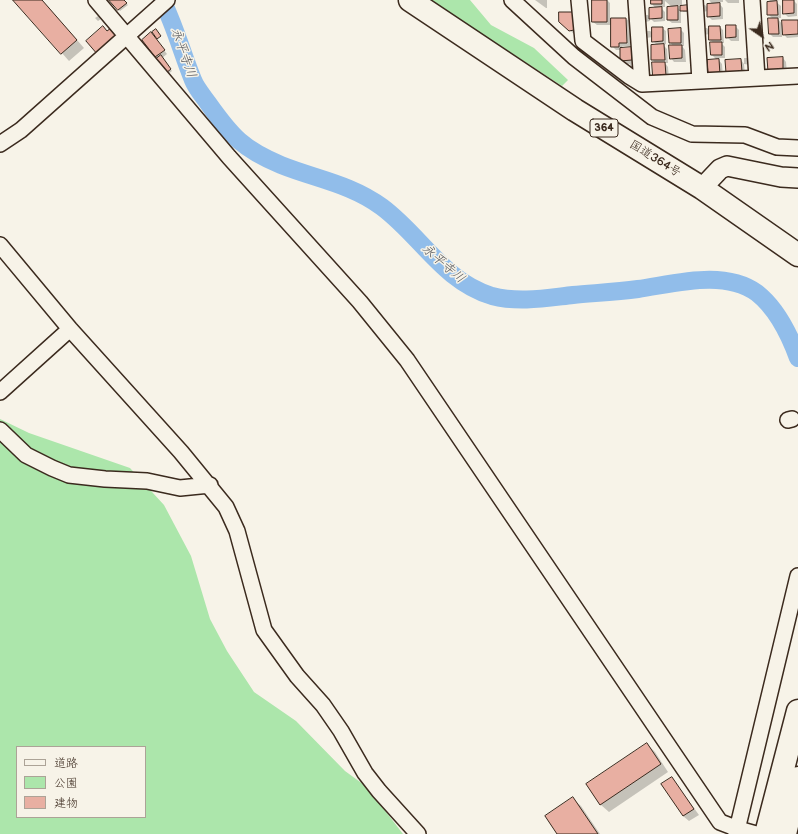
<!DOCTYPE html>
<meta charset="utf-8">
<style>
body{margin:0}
#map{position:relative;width:798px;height:834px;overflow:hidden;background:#f7f3e8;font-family:"Balsamiq Sans","Klee One",sans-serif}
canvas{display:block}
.legend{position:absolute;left:16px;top:746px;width:130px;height:72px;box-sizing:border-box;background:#f7f3e8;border:1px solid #aca397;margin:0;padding:5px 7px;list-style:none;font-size:12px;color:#3b2a1e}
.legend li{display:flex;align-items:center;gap:8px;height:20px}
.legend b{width:20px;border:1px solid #aca397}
.north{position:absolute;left:742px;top:16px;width:40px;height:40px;-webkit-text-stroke:3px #f7f3e8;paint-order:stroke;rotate:146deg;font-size:11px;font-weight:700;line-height:16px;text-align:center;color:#3b2a1e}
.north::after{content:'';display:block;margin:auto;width:14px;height:18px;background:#3b2a1e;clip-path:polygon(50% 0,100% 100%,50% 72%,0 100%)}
</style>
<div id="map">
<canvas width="798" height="834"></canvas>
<ul class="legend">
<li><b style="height:5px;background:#f7f3e8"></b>道路</li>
<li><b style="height:11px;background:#ace6ab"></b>公園</li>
<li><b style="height:11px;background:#e8afa2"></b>建物</li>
</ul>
<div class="north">N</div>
</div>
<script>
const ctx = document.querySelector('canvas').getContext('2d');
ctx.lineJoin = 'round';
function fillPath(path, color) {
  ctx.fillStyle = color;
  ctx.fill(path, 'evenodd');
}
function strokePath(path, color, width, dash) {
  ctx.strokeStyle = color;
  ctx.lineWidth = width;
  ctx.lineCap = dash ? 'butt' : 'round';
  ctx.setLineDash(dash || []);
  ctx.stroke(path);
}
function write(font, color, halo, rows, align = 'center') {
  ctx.font = font + ' "Balsamiq Sans","Klee One",sans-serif';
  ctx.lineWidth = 3;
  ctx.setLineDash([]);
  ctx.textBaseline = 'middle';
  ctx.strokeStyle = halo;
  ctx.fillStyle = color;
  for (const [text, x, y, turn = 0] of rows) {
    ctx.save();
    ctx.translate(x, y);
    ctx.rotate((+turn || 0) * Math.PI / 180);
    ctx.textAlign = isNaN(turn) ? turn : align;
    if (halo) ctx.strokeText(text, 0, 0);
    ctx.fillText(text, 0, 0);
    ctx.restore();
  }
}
fillPath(new Path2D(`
 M430 0H470L491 25 534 48 568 80 562 86Z
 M0 419 29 433 130 468 164 505 191 556 210 619 227 651 254 692 296 721 345 771 367 787 403 834H0ZM17 747H145V817H17Z`), '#ace6ab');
fillPath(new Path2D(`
 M15 0H42L84 48 69 61Z
 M111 0H123L128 5 120 11Z
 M535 0H547V8H546Z
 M593 0H607L610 3V19H626L628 20V17H633L634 28H630V46H622L623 48H631L635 52 637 70H631L630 64H625L621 60V50H616L612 46V25H597L593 22Z
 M652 0H682V7L690 12H683L681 5 676 6 681 11V23H672L668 20 672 7 665 1V7H660L665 12V21L654 22 649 17 650 21 645 22 644 15H648L650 17 656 9 652 4Z
 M709 0H723V2H718L723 8V19L712 20 708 16V11L702 12 700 5H705L708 8 713 5Z
 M725 0H739V3H728Z
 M769 0H780L775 1 781 6V18H777L783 25 798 21V37L787 38 782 32V37H773L770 34 773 19 768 14 772 3Z
 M786 0H796H793L797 4V16L788 17 784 13Z
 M574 13 578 34H574L564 25Z
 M98 16 101 19 98 21 95 18Z
 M735 26 739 30V41H731L727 37Z
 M720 27 723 30 724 43H721L725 47V58H717L722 64 723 78H712L717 60 712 55 714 43 710 40V34L703 35 702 28H707L710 31Z
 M662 28 666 31V44L663 45 667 49 668 63H665L668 67 669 79 652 59 658 46 653 41V37L646 38 644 31H650L653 33Z
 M680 29 684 33V46H682L685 50 686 62H674L671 58 673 46 670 42Z
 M154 37 167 54 162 58 172 71 168 74 143 40Z
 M744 58H749L751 65 744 64 745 75 731 76 741 60 744 64Z
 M783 58 786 62 787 74 768 59Z
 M647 744 655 752 668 772 609 812 601 805 587 784Z
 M672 778 699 815 689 821 683 816Z
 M573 799 581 806 600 834H558Z`), '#0003');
strokePath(new Path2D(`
 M162 0C175 26 182 53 193 80 196 88 203 96 208 103 232 137 243 149 281 165 316 179 351 184 382 207 421 236 443 281 492 296 519 303 546 298 573 295 594 293 616 292 638 289 674 284 724 269 757 293 776 308 790 336 798 358`), '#91bdea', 18);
const building = new Path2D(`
 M13 0H42L77 40 61 54Z
 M109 0H124L127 3 118 10Z
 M592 0H607V22H592Z
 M651 0H662V4H651Z
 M783 0H794V13L783 14Z
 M777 1 778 15H767V2Z
 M720 3V16L707 17V4Z
 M689 5V11H680V6Z
 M678 6V20H667V7Z
 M662 7V18L649 19V8Z
 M559 12H574V30L569 31 559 22Z
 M611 18H626L627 43H619V47H611Z
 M768 18H778L779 34H769Z
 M782 20H798V34L783 35Z
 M726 25H736V37L726 38Z
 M103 26 107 31 111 28 119 37 98 55 86 41Z
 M709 26H720L721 40H709Z
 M652 27H663V41L652 42Z
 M681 28V43H669L668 29Z
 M156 29 161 36 157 39 152 32Z
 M151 32 165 50 155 57 142 40Z
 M710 42H722V55H711Z
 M664 44 665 60H651V45Z
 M669 45H682V58L670 59Z
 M632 47V60L620 61V48Z
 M161 55 171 69 166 73 156 59Z
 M783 57V71L768 72 767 58Z
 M719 59 720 75H708L707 60Z
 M741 59 742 72 726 73 725 60Z
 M652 62H665L666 76H653Z
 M647 743 661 764 600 805 586 784Z
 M672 777 694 809 683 816 661 784Z
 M573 797 598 834H557L545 816Z`);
fillPath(building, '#e8afa2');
strokePath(building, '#3b2a1e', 1);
const minor = new Path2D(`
 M96 0 229 157 360 302 407 360 720 822 738 829 756 834
 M512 0 574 57 652 117 692 134 745 135 777 147 798 148
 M579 0 583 41 629 76 642 84
 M636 0 642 84 798 76
 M695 0 700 81
 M752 0 757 78
 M0 144 21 130 167 0
 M0 245 70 329 181 452 226 507 237 531 264 630 297 676 323 705 341 731 365 773 379 791 418 834
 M0 392 70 329
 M788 420 792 419
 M0 430 26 455 52 468 69 475 105 479 147 481 180 488 210 485
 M736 834 798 576`);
const major = new Path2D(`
 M702 188 720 169 727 166 781 177 798 178`);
const highway = new Path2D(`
 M410 0 575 110 702 188 798 255
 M766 834 798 711
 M785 834 798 778`);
strokePath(minor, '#3b2a1e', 18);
strokePath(major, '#3b2a1e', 22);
strokePath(highway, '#3b2a1e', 25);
strokePath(minor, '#f7f3e8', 15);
strokePath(major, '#f7f3e8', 19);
strokePath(highway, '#f7f3e8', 22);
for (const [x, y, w] of [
 [604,128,28]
]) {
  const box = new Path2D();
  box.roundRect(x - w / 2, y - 9, w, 18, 3);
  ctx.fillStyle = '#f7f3e8';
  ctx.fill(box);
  strokePath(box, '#3b2a1e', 1);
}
write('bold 11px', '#3b2a1e', null, [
 ["364",604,128]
]);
write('12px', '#3b2a1e', '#f7f3e8', [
 ["国道364号",655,159,32]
]);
write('italic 13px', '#55565b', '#f7f3e8', [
 ["永平寺川",183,53,71],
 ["永平寺川",443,264,41]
]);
</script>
